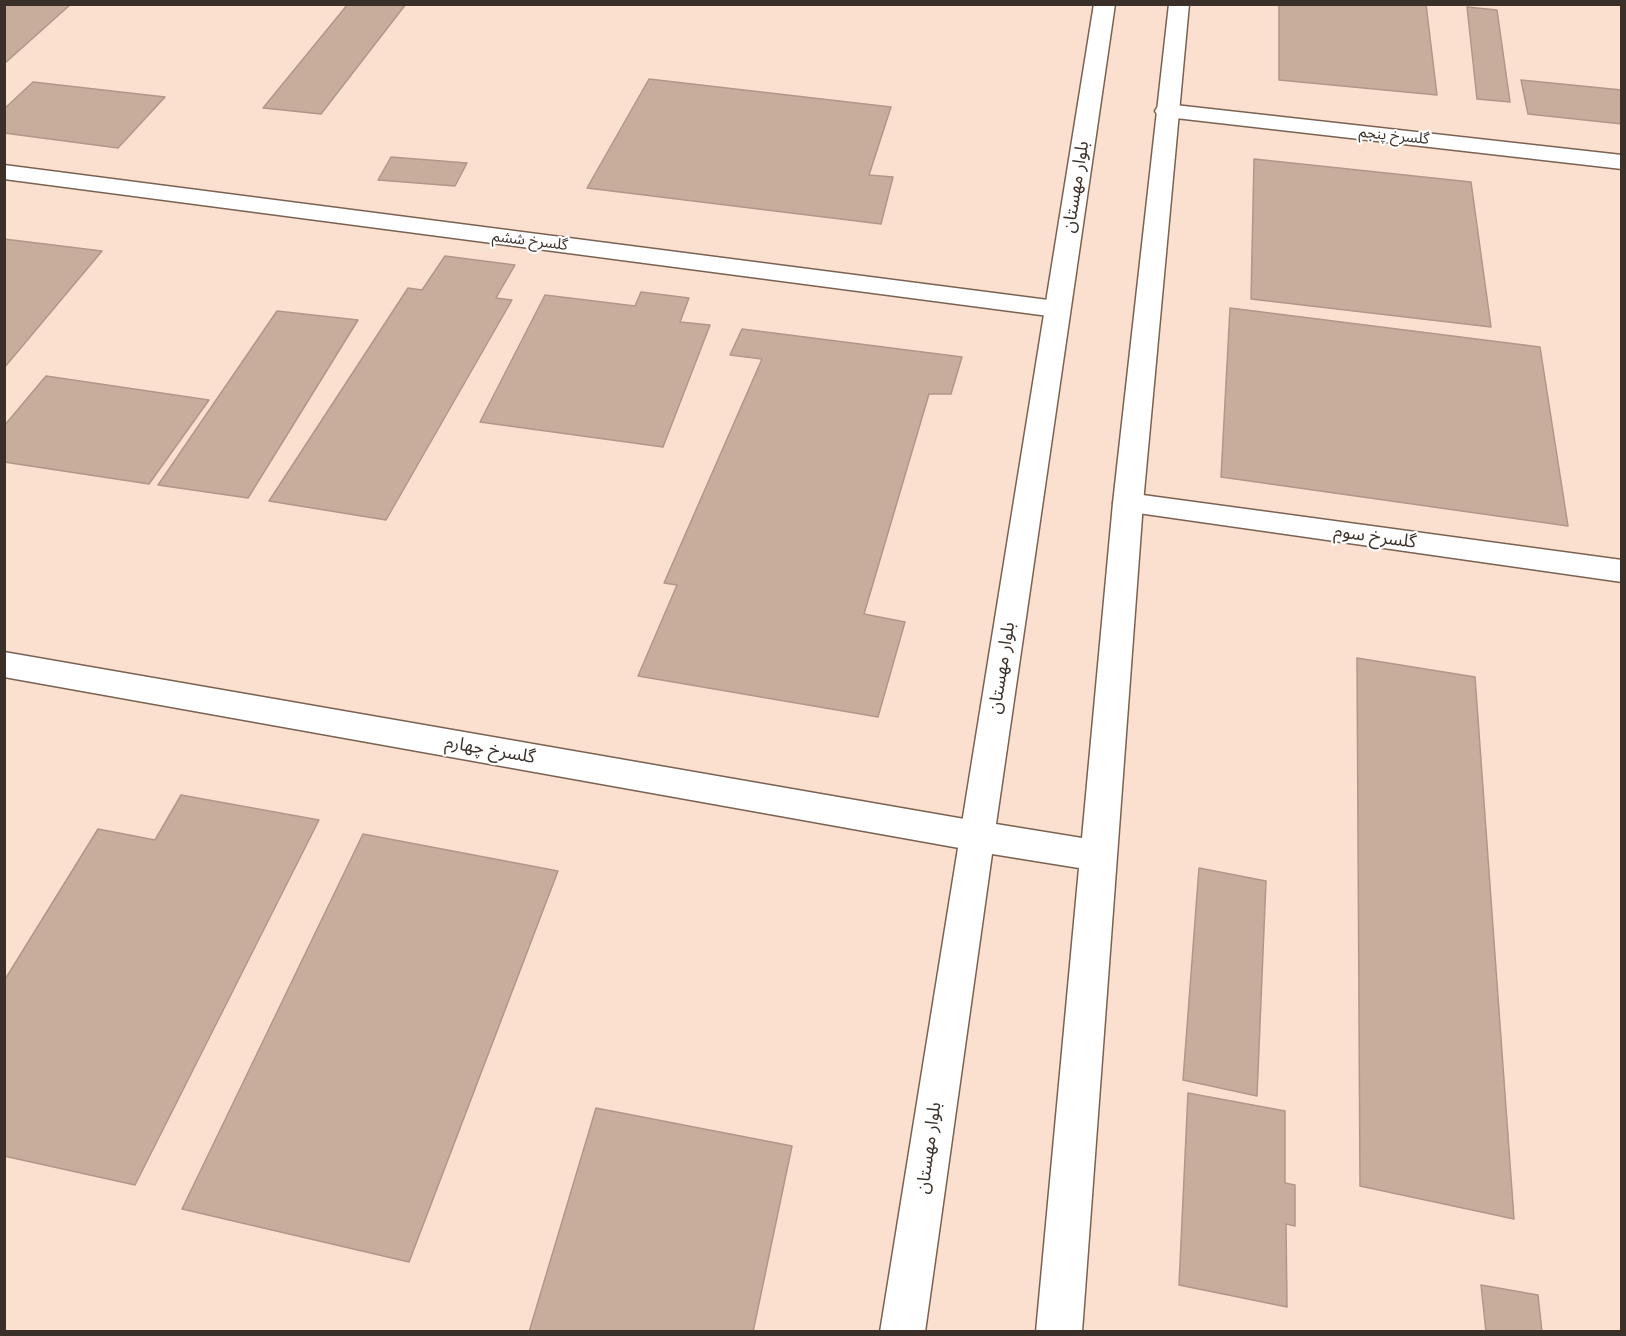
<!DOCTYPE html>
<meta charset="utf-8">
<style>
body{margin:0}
#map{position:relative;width:1626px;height:1336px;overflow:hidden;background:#fce0cf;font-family:"PT Sans",sans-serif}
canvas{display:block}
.frame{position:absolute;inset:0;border:6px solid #3a2f29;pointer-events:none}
</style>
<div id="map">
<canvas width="1626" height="1336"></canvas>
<div class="frame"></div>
</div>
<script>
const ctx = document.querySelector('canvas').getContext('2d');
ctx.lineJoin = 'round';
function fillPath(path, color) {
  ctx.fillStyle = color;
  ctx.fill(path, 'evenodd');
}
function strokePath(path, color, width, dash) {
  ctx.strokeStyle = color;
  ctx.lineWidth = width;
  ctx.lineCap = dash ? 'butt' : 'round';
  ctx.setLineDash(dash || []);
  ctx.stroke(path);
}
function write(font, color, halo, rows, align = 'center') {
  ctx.font = font + ' "PT Sans","Noto Sans Arabic",sans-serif';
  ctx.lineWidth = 4.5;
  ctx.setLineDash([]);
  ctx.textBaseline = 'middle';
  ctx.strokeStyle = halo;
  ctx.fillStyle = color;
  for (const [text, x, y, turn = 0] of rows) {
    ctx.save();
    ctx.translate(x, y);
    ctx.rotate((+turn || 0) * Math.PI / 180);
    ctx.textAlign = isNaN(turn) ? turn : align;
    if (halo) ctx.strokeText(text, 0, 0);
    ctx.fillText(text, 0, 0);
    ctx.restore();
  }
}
const building = new Path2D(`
 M4 4H71L4 64Z
 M348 4H406L321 114 263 108Z
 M1279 4H1426L1437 95 1279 80Z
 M1467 7 1497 10 1510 102 1477 99Z
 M649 79 891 107 869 175 893 177 881 224 587 188Z
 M1521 80 1622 90V124L1528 114Z
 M33 82 165 97 118 148 4 133V109Z
 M391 157 467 163 455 186 378 180Z
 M1254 159 1471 182 1491 327 1251 299Z
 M4 239 102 251 4 368Z
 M445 256 515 265 496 298 512 300 386 520 269 501 408 288 422 290Z
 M641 292 689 298 680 322 710 325 663 447 480 422 545 295 635 306Z
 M1230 308 1540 347 1568 526 1221 477Z
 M277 311 358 320 248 498 158 485Z
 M742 329 962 357 951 394H929L864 614 905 622 878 717 638 676 677 585 664 583 762 359 730 355Z
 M46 376 209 400 149 484 4 462V426Z
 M1357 658 1475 677 1514 1219 1360 1186Z
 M181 795 319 820 135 1185 4 1156V981L98 829 155 840Z
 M363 834 558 871 409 1262 182 1209Z
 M1199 868 1266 881 1257 1096 1183 1080Z
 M1188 1093 1285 1111V1183L1295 1185V1226L1286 1224 1287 1307 1179 1285Z
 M596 1108 792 1146 753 1332H529Z
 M1481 1285 1538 1295 1542 1332H1486Z`);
fillPath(building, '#c8ad9d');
strokePath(building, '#b19788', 1.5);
const minor = new Path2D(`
 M1166 104 1622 155V169L1158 116 1155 111 1158 106Z
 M4 165 1056 301 1065 303 1069 309 1065 315 1056 317 4 179Z
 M1128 493 1622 560V582L1117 510 1113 503 1117 496Z
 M4 652 976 821 989 825 994 836 989 847 976 851 4 677Z`);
const tertiary = new Path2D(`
 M1094 4H1115L996 824 1082 838 1113 503 1169 4H1189L1143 503 1082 1332H1036L1079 868 992 854 925 1332H880Z`);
strokePath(minor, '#7a6253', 3);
strokePath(tertiary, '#7a6253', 3);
fillPath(minor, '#fff');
fillPath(tertiary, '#fff');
write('15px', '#3a2f29', '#fff', [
 ["گلسرخ پنجم",1394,136,6],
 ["گلسرخ ششم",530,241,7]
]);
write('18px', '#3a2f29', '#fff', [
 ["بلوار مهستان",1076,187,-81],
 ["گلسرخ سوم",1375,537,8],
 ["بلوار مهستان",1002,668,-81],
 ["گلسرخ چهارم",490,750,10],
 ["بلوار مهستان",929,1148,-82]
]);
</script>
